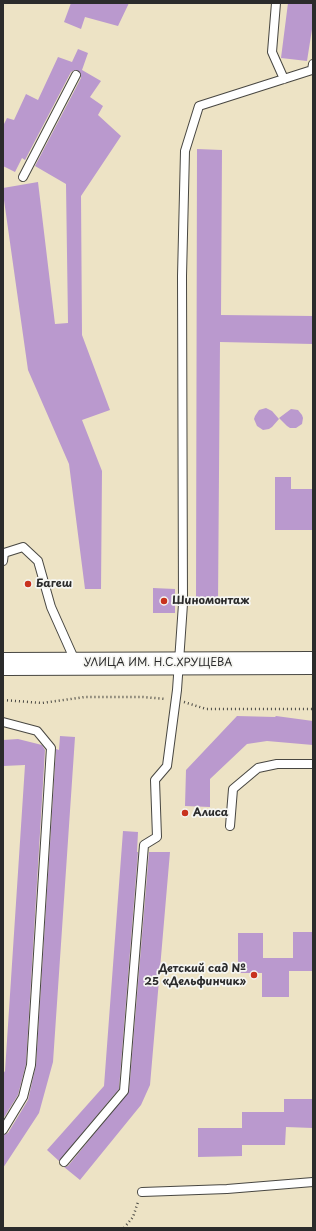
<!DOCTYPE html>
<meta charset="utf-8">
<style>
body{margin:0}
#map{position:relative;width:316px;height:1231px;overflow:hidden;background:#ede3c5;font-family:"Playpen Sans",sans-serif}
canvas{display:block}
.frame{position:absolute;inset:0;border:4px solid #2b2b2b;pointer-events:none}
</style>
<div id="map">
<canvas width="316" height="1231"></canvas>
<div class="frame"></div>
</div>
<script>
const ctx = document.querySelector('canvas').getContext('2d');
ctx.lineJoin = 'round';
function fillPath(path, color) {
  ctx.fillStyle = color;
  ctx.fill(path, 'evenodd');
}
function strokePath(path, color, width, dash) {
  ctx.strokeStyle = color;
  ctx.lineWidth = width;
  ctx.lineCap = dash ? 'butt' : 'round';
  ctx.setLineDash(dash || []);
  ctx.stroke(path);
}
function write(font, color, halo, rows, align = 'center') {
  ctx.font = font + ' "Playpen Sans",sans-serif';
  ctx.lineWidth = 3.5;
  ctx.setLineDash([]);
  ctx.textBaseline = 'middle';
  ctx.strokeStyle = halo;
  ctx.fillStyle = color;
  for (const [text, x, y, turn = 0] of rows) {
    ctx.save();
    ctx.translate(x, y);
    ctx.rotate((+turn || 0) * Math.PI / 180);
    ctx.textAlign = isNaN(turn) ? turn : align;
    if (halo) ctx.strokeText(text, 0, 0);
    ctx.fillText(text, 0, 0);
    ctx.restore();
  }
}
fillPath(new Path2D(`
 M71 3H129L118 26 85 17 81 29 64 22Z
 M288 3H313V23L307 61 281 58Z
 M78 49 88 53 82 70 101 81 90 97 103 106 98 115 121 136 81 196 82 335 110 410 82 420 102 471 101 589H85L69 464 28 370 3 193V188L38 182 55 324 68 323 66 184 35 166 81 78 80 72 75 70 71 72 25 160 22 158 15 172 3 166V126L7 118 14 120 26 94 38 100 58 57 72 62Z
 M197 149 222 150 221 315 313 316V344L220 342 218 603 196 601Z
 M266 408 272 411 279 419 272 427 269 429 263 430 257 426 254 419 255 416 259 410Z
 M291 409 298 410 302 415 303 418 302 424 296 428H290L287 426 279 418Z
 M275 477H291V489H313V530H275Z
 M153 588 175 589V613H153Z
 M237 716 275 717 276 716 313 721V745L267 741 247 744 210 779V807L185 806 186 770Z
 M60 736 75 737 53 1062 39 1113 3 1168V1135L8 1133 28 1100 36 1065 56 749 59 750Z
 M18 739 42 745 45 750 26 1064 18 1095 3 1119V1074L5 1071 25 765 3 766V740Z
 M123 831 138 832 137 852H138L119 1089 59 1161 47 1150 104 1086Z
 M149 852H170L150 1085 141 1105 80 1180 64 1167 68 1166 129 1091Z
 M293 932H313V971H289V997H262V973H238V933H263V958H293Z
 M284 1099H313V1128L286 1127 285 1145H242V1156L198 1157V1128H242V1112H284Z`), '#ba99ce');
const lane = new Path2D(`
 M276 3 272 52 284 79
 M23 177 76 75
 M3 561 4 553 23 547 38 561 51 607 76 663
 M3 722 37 731 51 748 31 1065 23 1097 3 1130
 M230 826 233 789 258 768 277 764H313
 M64 1162 124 1091 144 845 157 837 155 780 167 766 177 690 183 604 182 276 185 151 199 106 312 70 313 64
 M142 1192 227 1189 313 1182`);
const primary = new Path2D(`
 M3 664 313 663`);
strokePath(lane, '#484742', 10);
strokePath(primary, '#484742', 24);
strokePath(new Path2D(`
 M3 700 42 703 85 697H143L166 699
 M184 702 206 709H313
 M124 1228 133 1217 138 1202`), '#484742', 2.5, [1, 3]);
strokePath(lane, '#fff', 8);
strokePath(primary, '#fff', 22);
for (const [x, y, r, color] of [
 [28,584,4,"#c8321e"],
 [164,601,4,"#c8321e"],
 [185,813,4,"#c8321e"],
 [254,975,4,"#c8321e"]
]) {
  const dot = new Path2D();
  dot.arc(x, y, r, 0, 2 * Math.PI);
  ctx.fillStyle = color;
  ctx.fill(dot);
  strokePath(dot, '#f6f6f2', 1.5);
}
write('bold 11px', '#2b2b2b', '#f6f6f2', [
 ["Багеш",36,584],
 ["Шиномонтаж",172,601],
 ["Алиса",193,813],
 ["Детский сад №",246,969,"right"],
 ["25 «Дельфинчик»",246,982,"right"]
], 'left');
write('11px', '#2b2b2b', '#f6f6f2', [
 ["УЛИЦА ИМ. Н.С.ХРУЩЕВА",158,663]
]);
</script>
